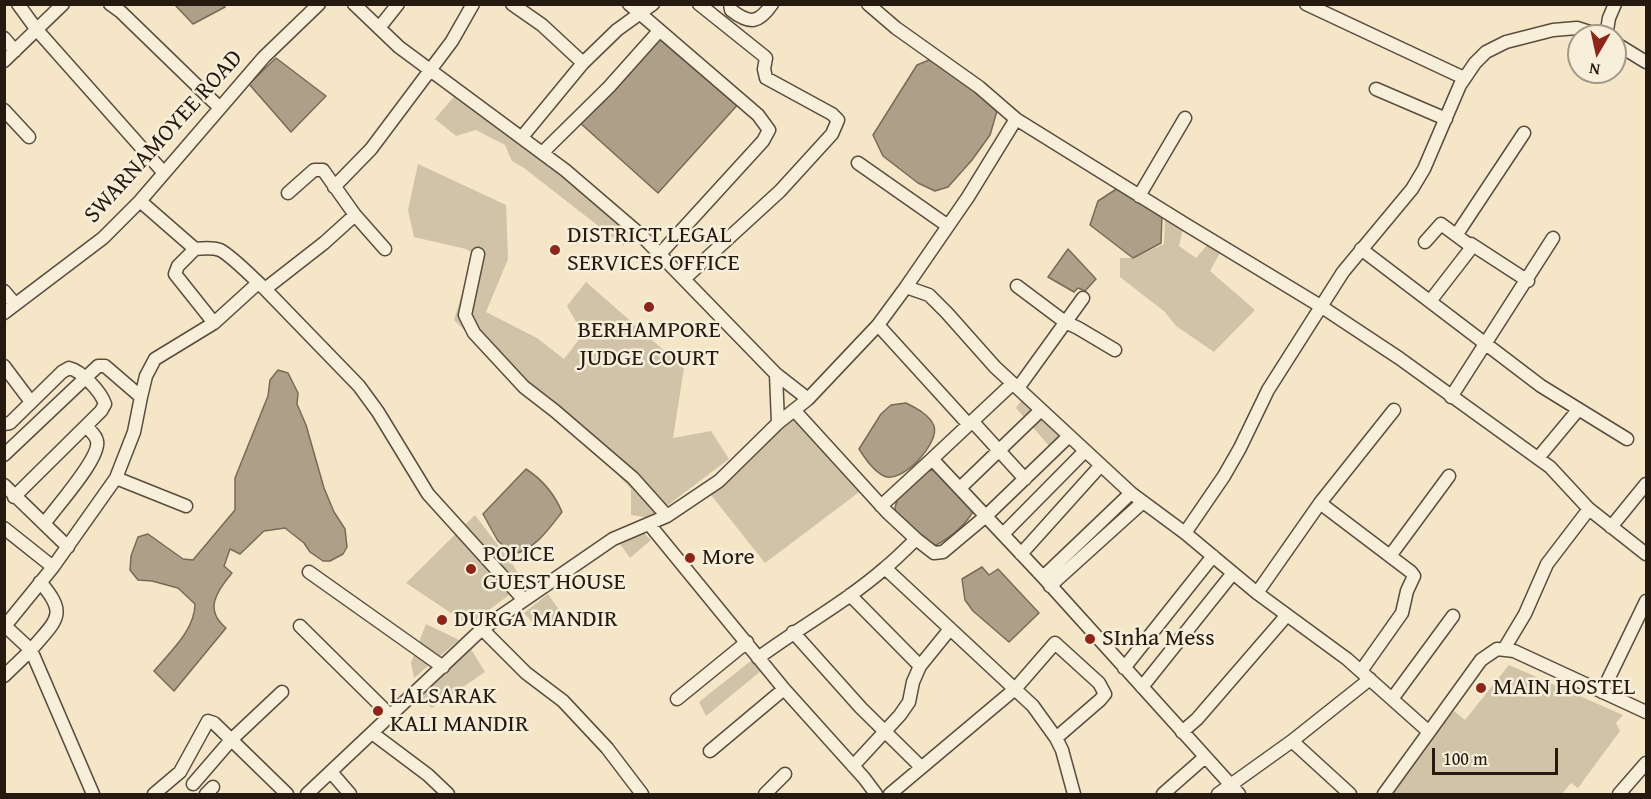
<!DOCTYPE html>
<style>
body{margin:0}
#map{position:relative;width:1651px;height:799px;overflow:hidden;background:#f4e6c6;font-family:"Gentium Book Plus",serif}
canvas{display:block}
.frame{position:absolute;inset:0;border:6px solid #261910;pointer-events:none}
.north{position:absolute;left:1567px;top:24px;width:60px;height:60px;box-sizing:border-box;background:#f8efda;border:2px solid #a49989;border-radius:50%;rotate:189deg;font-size:16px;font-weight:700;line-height:24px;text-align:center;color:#261910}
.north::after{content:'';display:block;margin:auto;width:21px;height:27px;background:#8f2418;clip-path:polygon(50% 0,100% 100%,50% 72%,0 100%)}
.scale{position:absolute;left:1432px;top:748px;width:126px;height:27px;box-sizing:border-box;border:3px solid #261910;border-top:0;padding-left:8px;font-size:18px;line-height:21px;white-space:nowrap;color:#261910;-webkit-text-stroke:4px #f8efda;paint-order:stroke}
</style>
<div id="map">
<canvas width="1651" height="799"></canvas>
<div class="frame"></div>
<div class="north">N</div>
<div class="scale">100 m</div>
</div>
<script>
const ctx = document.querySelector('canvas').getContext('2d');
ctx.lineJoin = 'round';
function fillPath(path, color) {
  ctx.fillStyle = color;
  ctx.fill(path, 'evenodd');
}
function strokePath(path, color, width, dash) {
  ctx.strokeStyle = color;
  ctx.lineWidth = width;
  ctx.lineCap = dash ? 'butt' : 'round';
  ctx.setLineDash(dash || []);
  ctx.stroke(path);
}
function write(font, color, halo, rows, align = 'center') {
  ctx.font = font + ' "Gentium Book Plus",serif';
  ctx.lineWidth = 5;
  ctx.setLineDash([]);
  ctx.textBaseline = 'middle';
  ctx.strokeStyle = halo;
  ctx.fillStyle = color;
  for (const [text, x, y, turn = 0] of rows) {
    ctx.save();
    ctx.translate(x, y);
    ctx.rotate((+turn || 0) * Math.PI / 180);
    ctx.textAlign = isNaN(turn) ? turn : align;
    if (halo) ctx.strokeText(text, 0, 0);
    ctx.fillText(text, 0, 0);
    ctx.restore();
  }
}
fillPath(new Path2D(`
 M457 93 562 173 624 229V246L524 168 512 161 505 145 476 130 456 136 435 119Z
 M418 164 506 205 508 259 486 312 537 338 564 359 583 334 567 306 586 282 684 368 673 438 711 431 729 459 651 518 631 515V489L588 443 535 400 454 320 474 254 466 249 414 237 408 210Z
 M1165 217 1183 228 1179 246 1196 258 1209 243 1221 251 1210 271 1255 310 1214 352 1176 326 1165 312 1120 277V258H1133L1164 244Z
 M1022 399 1064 435 1050 447 1016 408Z
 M796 417 862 490 765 563 711 495 771 433Z
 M475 515 513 565 524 584 469 625 406 583Z
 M638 527 651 540 630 558 618 541Z
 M548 594 562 614 546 628 538 619 533 623 524 613Z
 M426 624 459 640 414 678 411 663Z
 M469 646 485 672 432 708 419 697 446 672Z
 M752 660 761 671 706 716 699 702Z
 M1509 665 1623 715 1616 723 1620 731 1578 788 1571 783 1562 794H1389L1454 711 1465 720Z`), '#d1c3a7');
const water = new Path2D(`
 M175 5H223L225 7 193 24Z
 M657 31 741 101 658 193 579 122Z
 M276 58 326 96 291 132 249 84Z
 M929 60 942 63 985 94 997 111 990 135 972 160 948 187 935 191 918 183 883 156 873 135 917 65Z
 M1118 188 1162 214 1161 243 1133 258 1090 225 1098 201Z
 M1068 249 1096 279 1085 291 1078 288 1074 292 1048 277Z
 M278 370 288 373 298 393 297 404 306 425 324 488 334 512 345 529 347 547 343 554 330 561H323L310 552 304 543 285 528 264 531 240 554 230 549 224 566 232 573C216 592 204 610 226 628L174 691 154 671C170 652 195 630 195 604L178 588 152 581 138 580 130 570 131 556 138 537 148 534 183 559 193 560 235 510V478L268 396 270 380Z
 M906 403C916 408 930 415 934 426 940 443 901 485 884 476 873 471 865 458 859 449L881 414 891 405Z
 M526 469C543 480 554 493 562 512 548 530 536 548 514 554L498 541 483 514Z
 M941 469 974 510C963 529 948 539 929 549L896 518 895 508 898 496 927 471Z
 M982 567 989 575 998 569 1039 613 1009 642 973 611 965 600 962 579Z`);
fillPath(water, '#aea088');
strokePath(water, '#786a58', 1.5);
const minor = new Path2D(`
 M18 4 37 30 164 173
 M110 4 121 12 220 108
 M512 4 542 25 583 63
 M629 4 758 115 769 130 763 141 659 255
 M730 4 731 10C750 25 759 23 772 4
 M868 4 896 28 979 87 1016 119 1185 224 1322 307 1399 358 1550 467 1589 509 1646 554
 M1306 4 1464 78
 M379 28 398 4
 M1606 36 1609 18 1615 4
 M4 38 15 51
 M1615 43 1646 62
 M4 61 63 4
 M1376 89 1446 119
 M4 110 29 137
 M522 137 583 63 617 30 653 4
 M542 153 609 87 659 31
 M858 163 948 226
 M334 187 371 149 452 41 473 4
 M288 193 314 170H323L355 215 385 249
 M1139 196 1185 118
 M140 201 195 249
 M1457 234 1524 133
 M1425 242 1441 224 1472 247 1431 300
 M1471 244 1528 281
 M1361 249 1541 386 1627 439
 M478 254 465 315 474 333 524 387 555 411 633 478 667 516
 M684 279 780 191 832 134 838 120 832 114 766 78 764 69 766 58 764 56 699 4
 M258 283 214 323 175 274 178 266 195 249C203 248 212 247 220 250 232 256 254 279 265 289L359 386 378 412 428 494 524 600
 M1017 286 1065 322 1078 328 1115 350
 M906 287 968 197 1016 119
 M265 289 324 243 355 215
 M4 291 15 304
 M4 313 103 238 140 201 264 57 319 4
 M878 325 969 425
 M4 366 31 402
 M776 374 778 423
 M1012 384 932 459 1043 577 1239 794
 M1018 388 1083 298
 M141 397 146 376 155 359 214 323
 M1451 397 1553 238
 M808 399 878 325 906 287 929 295 947 313 995 367 1131 493 1185 533 1257 593 1347 659 1429 732 1481 660 1497 649 1514 651 1646 712
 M973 422 1025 479
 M4 424 10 423 62 372 69 368C82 371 101 392 105 404L101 411 14 497
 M4 455 98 366H105L141 397 134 432 116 478 53 567 5 626
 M1538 458 1578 410
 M116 478 186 506
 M4 485 68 547
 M960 488 1041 410
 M1320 503 1411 572 1414 576 1407 591 1402 613 1361 671
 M881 506 932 459
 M44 524C55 508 101 458 97 441 96 435 90 431 86 426
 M649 524 784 689 864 778 876 794
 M1611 527 1646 484
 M4 528 53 567
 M1185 533 1224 476 1240 448 1268 390 1343 272 1412 189 1424 169 1460 85 1475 63 1486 52 1506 42 1553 30 1577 28 1602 36
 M1003 534 1085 451
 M916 539 934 553 943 552 986 516 1069 436
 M1021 554 1101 465
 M1390 556 1449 476
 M885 568 1033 706 1056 738 1062 750 1074 794
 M309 572 443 667
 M1043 577 1131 493
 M1050 586 1143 502
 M1257 593 1320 503 1394 410
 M850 595 920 666
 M4 625 31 650C56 620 69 615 40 582
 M300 626 391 716
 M482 629 526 673 563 701 607 748 642 794
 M793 632 861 708 921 767
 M1504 649 1525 614 1547 564 1589 509
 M758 658C800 627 846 602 885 568 896 559 906 549 916 539L887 512 794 410
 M1124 668 1213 556
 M4 676 31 650 93 794
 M1142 687 1233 573
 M1602 692 1646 601
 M677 699 747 642
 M1392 699 1453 616
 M1182 732 1197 719 1287 615
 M372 733 428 775 448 794
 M1292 741 1350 794
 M710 751 784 689
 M853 766 900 715 909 702 913 682 920 666 950 629
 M331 772 350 794
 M193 784 231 740 282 692
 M154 794 180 772 208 721 214 723 287 794
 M206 794 213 787
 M307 794 482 629 613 539 667 516 719 481 778 423 808 399 776 374 642 236 565 170 399 47 354 4
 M765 794 785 774
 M890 794 1015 689 1055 643 1099 683 1105 694 1100 700 1056 738
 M1163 794 1205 757
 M1218 794 1292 741 1370 679
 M1384 794 1429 732
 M1619 794 1646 763`);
strokePath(minor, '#5a4c3e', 15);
strokePath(minor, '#f8efda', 12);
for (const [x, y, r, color] of [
 [555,250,6,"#8f2418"],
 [649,307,6,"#8f2418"],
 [690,558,6,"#8f2418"],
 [471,569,6,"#8f2418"],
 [442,620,6,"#8f2418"],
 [1090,639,6,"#8f2418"],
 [1481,688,6,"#8f2418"],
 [378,711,6,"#8f2418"]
]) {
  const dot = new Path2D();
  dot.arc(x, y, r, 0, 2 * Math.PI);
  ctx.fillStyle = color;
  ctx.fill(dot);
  strokePath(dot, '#f8efda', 2);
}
write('24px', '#261910', '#f8efda', [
 ["SWARNAMOYEE ROAD",164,137,-48]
]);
write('24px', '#261910', '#f8efda', [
 ["DISTRICT LEGAL",567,236],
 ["SERVICES OFFICE",567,264],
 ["BERHAMPORE",649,331,"center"],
 ["JUDGE COURT",649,359,"center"],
 ["POLICE",483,555],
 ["GUEST HOUSE",483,583],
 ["More",702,558],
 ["DURGA MANDIR",454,620],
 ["SInha Mess",1102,639],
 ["MAIN HOSTEL",1493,688],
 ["LALSARAK",390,697],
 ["KALI MANDIR",390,725]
], 'left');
</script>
